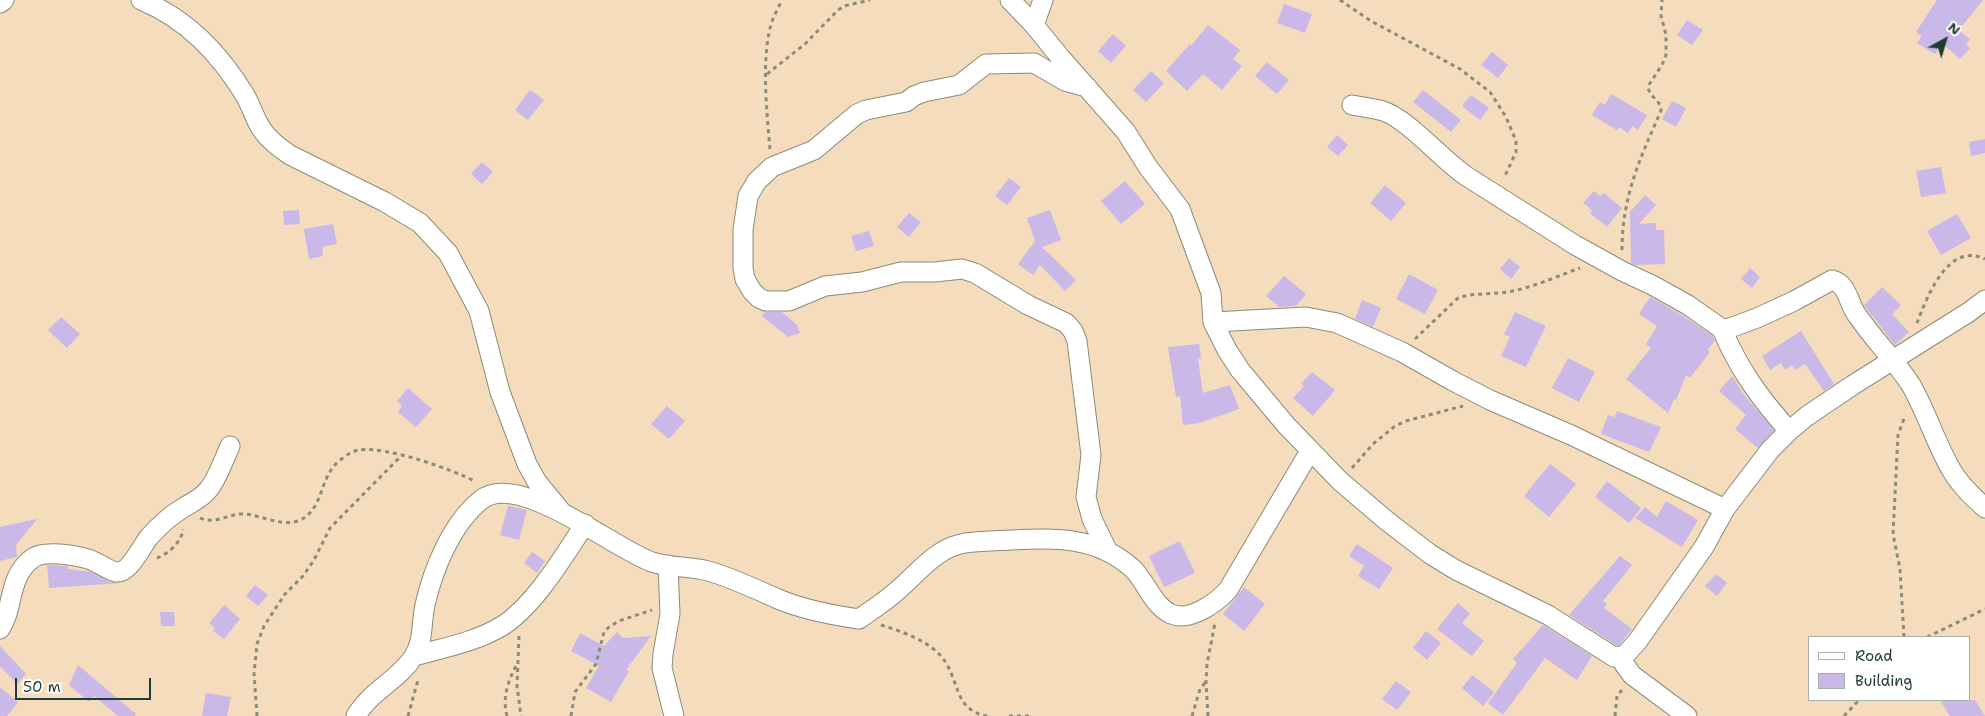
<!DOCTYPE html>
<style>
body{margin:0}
#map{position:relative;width:1985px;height:716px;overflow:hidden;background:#f4dcbd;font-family:"Shantell Sans",sans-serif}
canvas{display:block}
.legend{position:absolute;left:1808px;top:636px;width:162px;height:65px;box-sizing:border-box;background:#fff;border:1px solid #a5b1ae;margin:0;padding:6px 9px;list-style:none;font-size:15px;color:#1f3d34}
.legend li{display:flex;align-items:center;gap:10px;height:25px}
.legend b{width:25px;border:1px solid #a5b1ae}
.north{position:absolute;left:1920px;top:15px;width:50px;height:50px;-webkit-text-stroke:4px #fff;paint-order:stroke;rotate:39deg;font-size:14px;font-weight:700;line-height:20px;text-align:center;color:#1f3d34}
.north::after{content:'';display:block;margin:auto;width:18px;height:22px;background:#1f3d34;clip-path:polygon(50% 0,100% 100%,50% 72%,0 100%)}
.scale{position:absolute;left:15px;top:678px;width:136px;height:22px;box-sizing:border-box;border:2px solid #1f3d34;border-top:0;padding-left:6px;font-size:15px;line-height:18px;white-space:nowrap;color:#1f3d34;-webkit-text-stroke:4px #fff;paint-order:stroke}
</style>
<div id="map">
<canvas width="1985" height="716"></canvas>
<ul class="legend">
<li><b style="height:6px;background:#fff"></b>Road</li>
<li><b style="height:14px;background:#c9b8e8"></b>Building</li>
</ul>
<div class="north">N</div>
<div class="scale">50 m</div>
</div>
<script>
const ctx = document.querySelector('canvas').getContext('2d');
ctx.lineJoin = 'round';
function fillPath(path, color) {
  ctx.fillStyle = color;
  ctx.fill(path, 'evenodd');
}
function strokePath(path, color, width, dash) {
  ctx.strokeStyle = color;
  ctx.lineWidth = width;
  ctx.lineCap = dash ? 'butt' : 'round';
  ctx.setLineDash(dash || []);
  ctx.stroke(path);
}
fillPath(new Path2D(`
 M1937 0H1983L1959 30 1970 39 1966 44 1970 48 1960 59 1942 43 1935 54 1917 43 1922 36 1916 32Z
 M1284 4 1312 14 1305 33 1277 23Z
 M1687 20 1703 30 1692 45 1677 35Z
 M1208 25 1240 50 1233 59 1242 66 1222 90 1203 74 1187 91 1166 71 1190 44 1191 46Z
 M1113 34 1126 46 1111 63 1098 51Z
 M1492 52 1508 65 1498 78 1481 65Z
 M1267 62 1289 80 1277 94 1255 76Z
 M1151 71 1164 83 1146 102 1133 90Z
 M530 90 544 100 528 120 515 110Z
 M1423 90 1461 120 1451 132 1413 102Z
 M1611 94 1647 115 1638 130 1632 126 1628 133 1619 127 1617 130 1592 115 1600 102 1605 105Z
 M1471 95 1489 108 1480 120 1462 106Z
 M1672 101 1686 108 1676 127 1662 119Z
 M1337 135 1348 145 1338 156 1327 147Z
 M1985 139V153L1971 156 1969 142Z
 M482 162 493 172 482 184 471 174Z
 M1941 167 1946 193 1921 197 1916 171Z
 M1009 178 1021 187 1007 205 995 196Z
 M1125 181 1145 204 1121 224 1101 201Z
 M1385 185 1406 203 1391 221 1370 203Z
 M1594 191 1600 196 1604 193 1622 208 1607 227 1590 213 1592 210 1583 203Z
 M1645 195 1656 205 1639 224 1656 223V230H1664L1665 264 1635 265 1631 263 1630 212Z
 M299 210 300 224 284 225 283 211Z
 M1050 210 1061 240 1042 247 1076 280 1065 291 1040 265 1033 275 1018 264 1035 241 1027 218Z
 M909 213 921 222 909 237 897 227Z
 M1957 214 1971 238 1941 255 1927 231Z
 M333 224 337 244 322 247 323 256 309 259 304 229Z
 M869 231 874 246 856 251 851 236Z
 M1509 258 1520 267 1511 279 1500 269Z
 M1750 268 1760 277 1752 288 1741 279Z
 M1409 274 1438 290 1425 314 1396 299Z
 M1284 276 1306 294 1296 306 1279 307 1266 296Z
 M1882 287 1901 305 1892 314 1909 332 1895 345 1864 305Z
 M1650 297 1682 315 1713 336 1715 341 1707 350 1710 352 1690 378 1686 375 1676 400 1674 399 1668 413 1626 379 1651 348 1646 344 1657 326 1639 314Z
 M1362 300 1381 308 1373 327 1355 319Z
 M765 312H782L797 325 800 333 788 337 762 316Z
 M1515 312 1546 326 1526 367 1501 356 1510 337 1504 334Z
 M61 317 80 334 67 348 48 330Z
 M1801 331 1834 384 1824 391 1805 364 1795 370 1792 365 1785 370 1781 363 1770 370 1762 356Z
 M1199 344 1201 359H1198L1203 393 1230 385 1239 409 1199 423 1183 425 1180 396 1176 397 1168 347Z
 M1568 358 1595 372 1579 402 1552 388Z
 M1312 372 1335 390 1313 416 1293 398 1304 386 1301 384Z
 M1732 376 1744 395 1774 430 1758 448 1735 429 1746 415 1719 391Z
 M408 388 432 409 416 427 398 412 402 406 397 401Z
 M667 406 685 421 669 439 651 424Z
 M1617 411 1661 427 1649 452 1601 434 1608 415 1615 417Z
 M1550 464 1576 484 1549 517 1524 496Z
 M1607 481 1641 508 1629 523 1595 497Z
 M1666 501 1698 520 1682 547 1635 518 1645 507 1657 517Z
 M508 506 527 510 519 540 500 535Z
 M37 519 16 545 17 557 0 561V527Z
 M1180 541 1195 573 1164 587 1149 556Z
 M1357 544 1393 568 1379 589 1358 576 1364 566 1349 556Z
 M532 552 545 561 537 573 524 563Z
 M1620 556 1632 565 1603 601 1607 604 1604 608 1632 629 1619 645H1616L1569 615Z
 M47 565 68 566V569L91 572 109 582 121 583 49 588Z
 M1716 574 1727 583 1717 596 1705 586Z
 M255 585 268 595 258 606 246 596Z
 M1244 587 1265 604 1244 631 1223 614Z
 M1458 603 1470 614 1462 623 1484 641 1472 656 1437 629Z
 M224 605 240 619 224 639 213 631 215 628 209 623Z
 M160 612H174L175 626H161Z
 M1543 625 1592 656 1577 680 1545 658 1503 715 1488 703 1517 663 1513 659Z
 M1426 631 1441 643 1427 660 1413 648Z
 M617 632 623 638 651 636 626 670 629 671 611 702 586 688 599 666 571 651 580 633 604 646Z
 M0 646 26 674 17 684 0 666Z
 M78 665 136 714 135 716H118L94 696 89 702 69 685Z
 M1472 675 1494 692 1483 706 1462 688Z
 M1396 681 1411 692 1397 710 1382 699Z
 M0 687 18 702 7 716H0Z
 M206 693 231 697 227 716H202Z
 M1940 700H1975L1985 716H1950Z`), '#c9b8e8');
const minor = new Path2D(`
 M141 0C187 19 219 53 245 95 250 104 253 113 258 123 265 137 277 146 290 155L385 202 420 223 448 253 479 311 500 392 527 464 537 482 560 510
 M1010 0 1034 25 1060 57 1126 132 1148 167 1180 209 1211 293 1213 322 1227 350 1240 370 1286 425 1340 481 1387 521 1430 554 1456 570 1548 615 1614 657 1625 655 1637 642 1704 547 1725 509 1770 450 1789 431 1807 416 1853 385 1969 312 1985 300
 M0 3 4 0
 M1034 25 1043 0
 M1087 87 1065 81 1034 63 986 64 959 85 924 92 914 96 906 102 866 110 857 114 814 150 772 167 757 181 748 196 743 230V268L745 279 752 291 759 298 766 301H789L825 286 862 282 901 272H935L962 269 975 273 1028 305 1066 323 1073 331 1077 341 1091 455 1086 497 1092 519 1108 552
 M1352 105C1362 107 1373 108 1383 111 1408 119 1442 160 1466 176L1575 245 1622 271 1652 285 1688 305 1722 329 1730 328 1757 318 1794 301 1832 280C1848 284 1848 303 1857 315 1874 340 1895 360 1911 385 1927 413 1936 444 1952 471 1960 485 1973 497 1985 508
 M1213 322 1306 317 1337 323 1402 352 1453 381 1490 400 1571 435 1725 509
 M1722 329C1739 370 1760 398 1789 431
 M668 565 670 614 663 654 662 668 674 716
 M0 629C15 606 7 577 33 558 44 550 75 555 88 559 98 562 107 570 116 572 129 574 142 546 149 537 159 526 171 515 183 508 192 502 201 499 208 490 217 480 224 459 230 446
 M414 656C443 648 476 642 502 626 534 606 564 556 585 524
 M1619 657 1632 675 1687 716
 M356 716C370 691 399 680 414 656 424 640 421 623 425 605 433 569 452 523 481 500 518 470 614 549 652 562 670 568 690 566 708 571 733 578 755 589 778 599 804 610 831 615 859 619 872 610 886 601 898 590 920 571 936 548 965 543 980 541 996 541 1011 540 1055 538 1096 536 1132 568 1146 581 1153 606 1171 614 1190 622 1216 603 1228 590L1310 451`);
strokePath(minor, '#8a8c78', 21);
strokePath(new Path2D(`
 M1340 0 1371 21 1460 69 1490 92 1506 117 1516 141V152L1504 178
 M767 74 805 44 838 10 844 6 870 0
 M770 149C767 114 762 67 769 33 771 21 777 10 782 0
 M1622 250C1622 197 1640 158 1661 111 1661 99 1649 98 1648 86L1662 65 1666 55V35L1661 16 1662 0
 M1917 323C1927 297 1948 241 1985 259
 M1415 339 1458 298C1475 292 1495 295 1513 291 1536 286 1558 276 1580 268
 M1352 468 1373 444 1395 426 1406 421 1463 406
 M200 518C216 525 229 513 244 514 262 515 283 528 300 520 322 510 320 482 334 466 339 460 351 451 359 450 386 446 452 469 476 482
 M157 558C168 554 182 542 183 529
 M881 625C901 631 926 640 940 655 961 678 952 711 988 716
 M519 636 517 686 521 716
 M1904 637 1900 569 1893 534 1898 435 1905 416
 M1927 637 1985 609
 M257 716 254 673 257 644 264 626 285 594 303 576 314 560 330 528 401 456
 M408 716 418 680
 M507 716C502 697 508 681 517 664
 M571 716 575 692 596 664 604 632 609 627 619 621 652 610
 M1009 716H1032
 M1192 716 1200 689 1205 683
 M1208 716 1206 682 1207 664 1215 623
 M1615 716 1617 696 1622 690
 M1844 716 1859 700`), '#8a8c78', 3, [4, 4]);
strokePath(minor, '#fff', 19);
</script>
